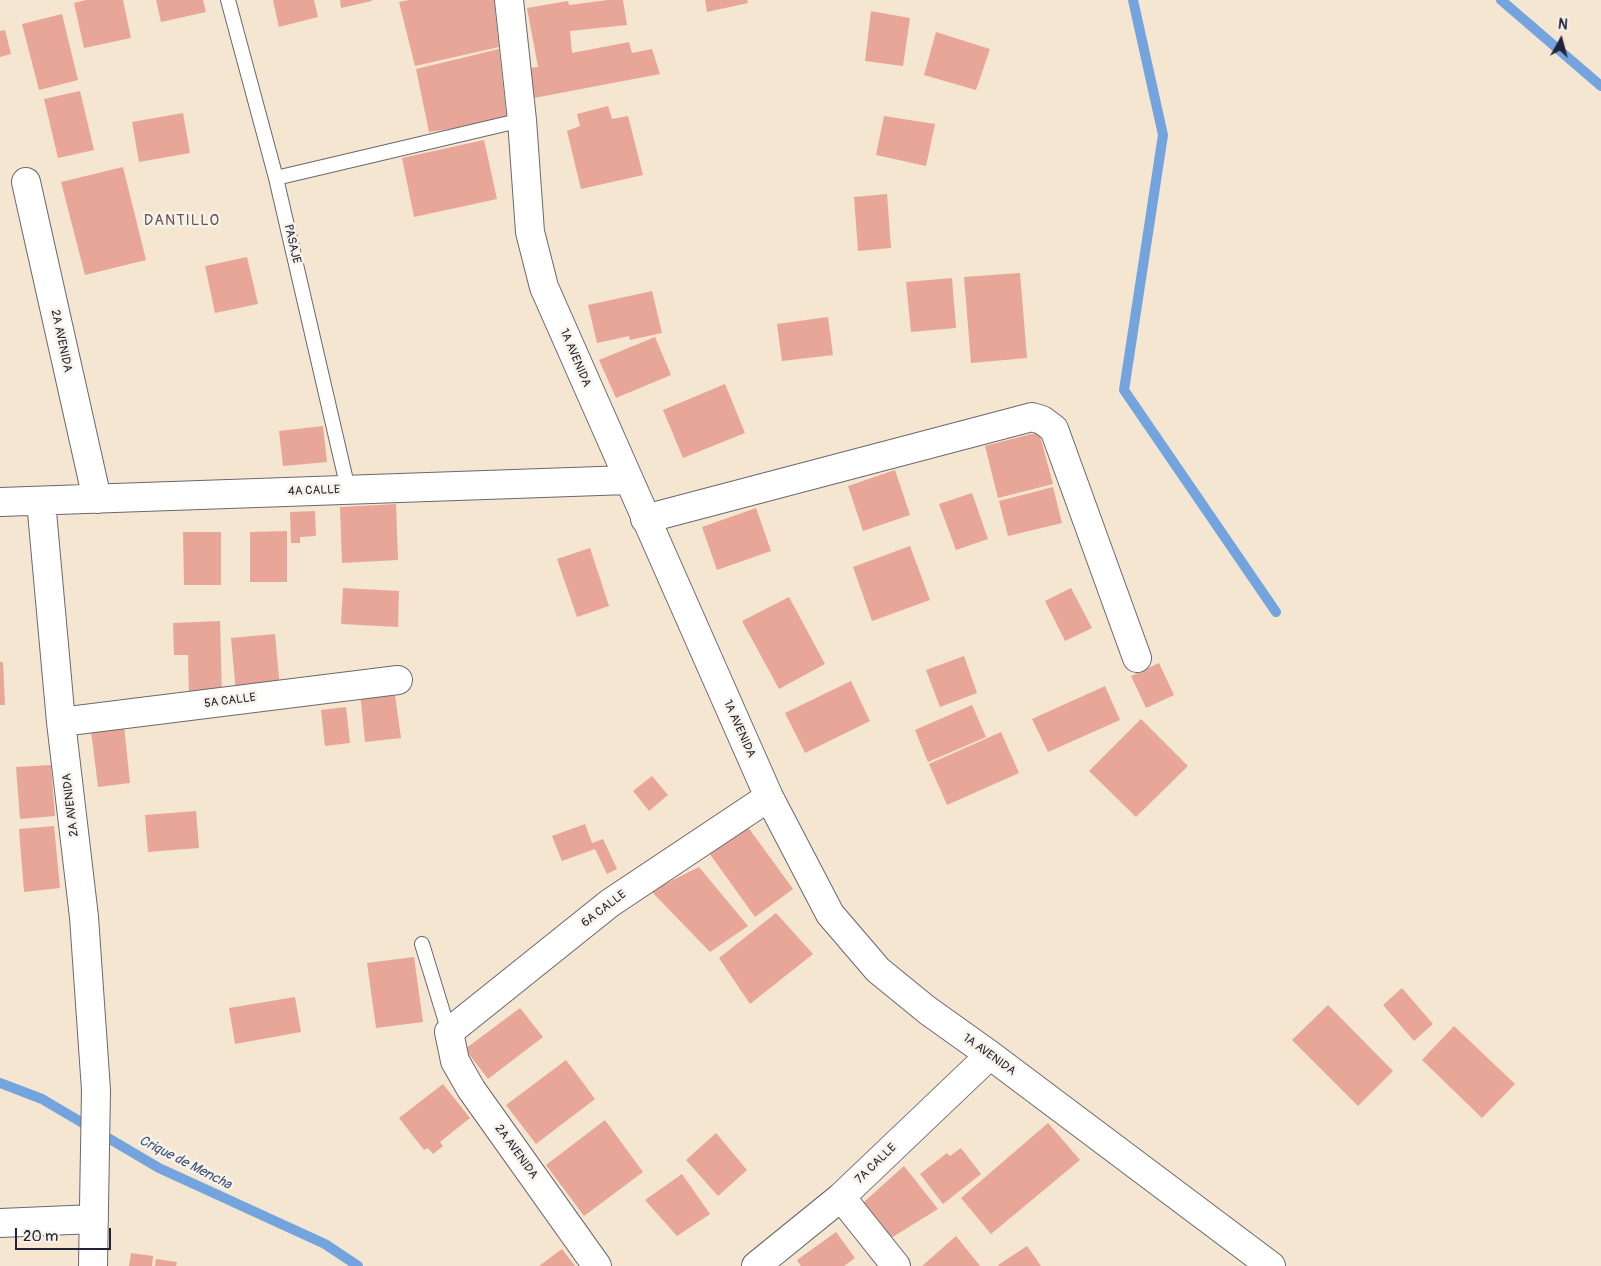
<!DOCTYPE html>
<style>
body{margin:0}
#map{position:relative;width:1601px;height:1266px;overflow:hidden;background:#f4e6d0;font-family:Pangolin,sans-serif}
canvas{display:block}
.north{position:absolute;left:1536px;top:15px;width:50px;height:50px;-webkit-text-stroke:4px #f7f3e8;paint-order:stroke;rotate:7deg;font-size:14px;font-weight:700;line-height:20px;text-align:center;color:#22223b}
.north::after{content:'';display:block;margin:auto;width:18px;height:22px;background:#22223b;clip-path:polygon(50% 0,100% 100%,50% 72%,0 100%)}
.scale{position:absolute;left:15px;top:1228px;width:96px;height:22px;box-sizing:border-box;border:2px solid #22223b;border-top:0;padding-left:6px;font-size:15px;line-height:18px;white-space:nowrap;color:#22223b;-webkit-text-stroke:4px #f7f3e8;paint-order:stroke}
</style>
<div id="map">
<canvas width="1601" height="1266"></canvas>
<div class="north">N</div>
<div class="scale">20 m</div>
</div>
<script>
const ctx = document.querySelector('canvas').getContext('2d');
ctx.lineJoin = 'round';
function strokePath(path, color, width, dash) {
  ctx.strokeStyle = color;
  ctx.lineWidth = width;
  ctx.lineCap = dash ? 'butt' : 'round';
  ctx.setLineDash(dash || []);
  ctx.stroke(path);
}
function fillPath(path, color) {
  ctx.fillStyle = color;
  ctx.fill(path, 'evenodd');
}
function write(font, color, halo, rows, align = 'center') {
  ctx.font = font + ' Pangolin,sans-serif';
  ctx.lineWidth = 5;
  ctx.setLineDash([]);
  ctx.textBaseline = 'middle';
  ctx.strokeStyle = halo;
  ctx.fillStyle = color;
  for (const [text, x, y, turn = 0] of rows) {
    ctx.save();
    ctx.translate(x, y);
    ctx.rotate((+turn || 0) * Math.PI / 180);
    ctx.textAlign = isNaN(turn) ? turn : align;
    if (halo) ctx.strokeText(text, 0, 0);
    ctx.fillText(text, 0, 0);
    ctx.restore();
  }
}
strokePath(new Path2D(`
 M1133 0 1163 135 1124 390 1276 612
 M1501 0 1601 86
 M0 1083 42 1099 159 1168 325 1244 358 1266`), '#74a4de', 10);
fillPath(new Path2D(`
 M86 0H123L131 38 84 48 74 3Z
 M156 0H203L206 12 161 22Z
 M273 0H314L318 17 279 27Z
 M340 0H371L372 1 341 8Z
 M409 0H494L499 47 415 66 399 2Z
 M608 0H623L627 25 570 31 572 53 629 42 632 53 652 49 660 74 534 98 530 68 538 67 527 8 568 1 569 5Z
 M705 0H747L748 3 707 12Z
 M871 11 910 18 903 66 865 61Z
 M62 14 78 80 39 90 22 24Z
 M5 30 11 54 0 57V31Z
 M936 32 990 49 976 90 924 75Z
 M499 49 507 121 429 132 416 69Z
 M80 91 94 150 58 158 44 99Z
 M608 106 612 119 628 116 643 175 581 189 567 131 580 126 577 114Z
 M183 113 190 153 139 162 132 122Z
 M884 116 935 124 926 166 876 155Z
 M484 140 497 199 414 217 402 158Z
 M123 167 146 260 85 275 61 182Z
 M887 194 891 248 858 251 854 197Z
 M247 257 258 304 215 313 205 266Z
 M1020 273 1027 358 971 363 964 277Z
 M952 278 956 328 911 332 906 282Z
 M652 291 662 333 630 340 629 336 597 343 588 305Z
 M828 317 833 355 782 361 777 324Z
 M655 337 671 375 616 398 599 360Z
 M725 384 745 433 683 458 663 410Z
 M323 426 327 462 283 466 279 431Z
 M1039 432 1053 484 998 498 985 446Z
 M895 470 910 515 863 531 848 486Z
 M1053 487 1062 523 1008 536 999 501Z
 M972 493 988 539 956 550 939 504Z
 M396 504 398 560 342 563 340 507Z
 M756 508 771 551 717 570 702 527Z
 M315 511 316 536 300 537V543H291L290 512Z
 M287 531V582H250V532Z
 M183 532H221V585H184Z
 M910 546 930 600 872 621 853 567Z
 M590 548 609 606 577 617 557 559Z
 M343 588 399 591 398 627 341 624Z
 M1071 588 1092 628 1065 641 1045 601Z
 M789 597 825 664 779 689 742 621Z
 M220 621 222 696 189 697 188 655H174L173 623Z
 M275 634 280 689 236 692 231 638Z
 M964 656 977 693 940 707 926 670Z
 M0 662H3L5 705H0Z
 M1159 663 1174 695 1146 708 1131 676Z
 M851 681 870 721 805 753 785 713Z
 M1105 686 1120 720 1048 752 1032 719Z
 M394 688 401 738 365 742 360 692Z
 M972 705 986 737 928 762 915 730Z
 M346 707 350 743 325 746 321 710Z
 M1141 719 1188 766 1136 817 1089 771Z
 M124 726 130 783 98 787 91 730Z
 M1001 732 1019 773 947 805 929 764Z
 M51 765 55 816 20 819 16 767Z
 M652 776 668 795 649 811 633 791Z
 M196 811 199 848 148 852 145 815Z
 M745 823 793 889 755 917 707 850Z
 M585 824 592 843 603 839 617 869 607 874 595 849 562 861 552 836Z
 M54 826 60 888 24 892 19 829Z
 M699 867 748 926 710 952 651 891Z
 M776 913 813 954 750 1004 719 958Z
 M414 957 423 1022 376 1028 367 963Z
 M1402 988 1433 1024 1414 1041 1383 1005Z
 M295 997 301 1032 235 1044 229 1008Z
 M1328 1005 1393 1071 1358 1106 1292 1040Z
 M520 1008 543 1037 488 1079 465 1049Z
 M1454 1026 1515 1084 1482 1118 1422 1060Z
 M566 1060 595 1099 536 1144 506 1105Z
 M443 1084 470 1118 440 1142 443 1146 433 1154 428 1148 424 1150 399 1118Z
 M605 1120 643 1172 584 1216 546 1165Z
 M1048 1123 1080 1160 991 1234 961 1198Z
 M716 1133 747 1170 718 1196 686 1160Z
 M961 1148 981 1174 943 1204 920 1174 947 1153 950 1156Z
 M904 1166 938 1209 883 1243 854 1211Z
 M682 1174 710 1214 677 1236 645 1200Z
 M836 1232 855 1258 844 1266H801L797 1260Z
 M956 1236 980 1266H922Z
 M1027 1246 1041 1266H999L998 1265Z
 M562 1249 575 1266H539Z
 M131 1253 153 1256 152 1266H129Z
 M156 1259 177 1262 176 1266H155Z`), '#e8a698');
const service = new Path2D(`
 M228 0 276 178 348 489
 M276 178 522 120
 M422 944 449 1032`);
const minor = new Path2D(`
 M509 0 522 120 530 232 544 287 769 797 830 914 878 970 927 1010 990 1055 1271 1266
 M26 182 97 499
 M41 501 61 722 84 917 96 1090 93 1266
 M0 502 628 480
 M645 519 1032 417 1042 420 1054 429 1137 658
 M61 722 398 680
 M841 1197 896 1266
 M0 1223 94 1219
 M597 1266 471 1089 455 1061 449 1032 610 903 769 797
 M756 1266 841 1197 990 1055`);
strokePath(service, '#6c676f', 16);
strokePath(minor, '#6c676f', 30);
strokePath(service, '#fff', 14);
strokePath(minor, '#fff', 28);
write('12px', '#22223b', '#f7f3e8', [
 ["PASAJE",292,244,77],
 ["2A AVENIDA",61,341,78],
 ["1A AVENIDA",575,358,67],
 ["4A CALLE",314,491,-2],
 ["5A CALLE",230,701,-7],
 ["1A AVENIDA",739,729,66],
 ["2A AVENIDA",71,805,-97],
 ["6A CALLE",604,909,-37],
 ["1A AVENIDA",989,1055,36],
 ["2A AVENIDA",516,1152,54],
 ["7A CALLE",876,1164,-44]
]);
write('italic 14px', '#43567c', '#f7f3e8', [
 ["Crique de Mencha",185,1163,27]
]);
ctx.letterSpacing = '1px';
write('15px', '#67505c', '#f7f3e8', [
 ["DANTILLO",182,221]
]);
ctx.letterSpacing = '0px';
</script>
